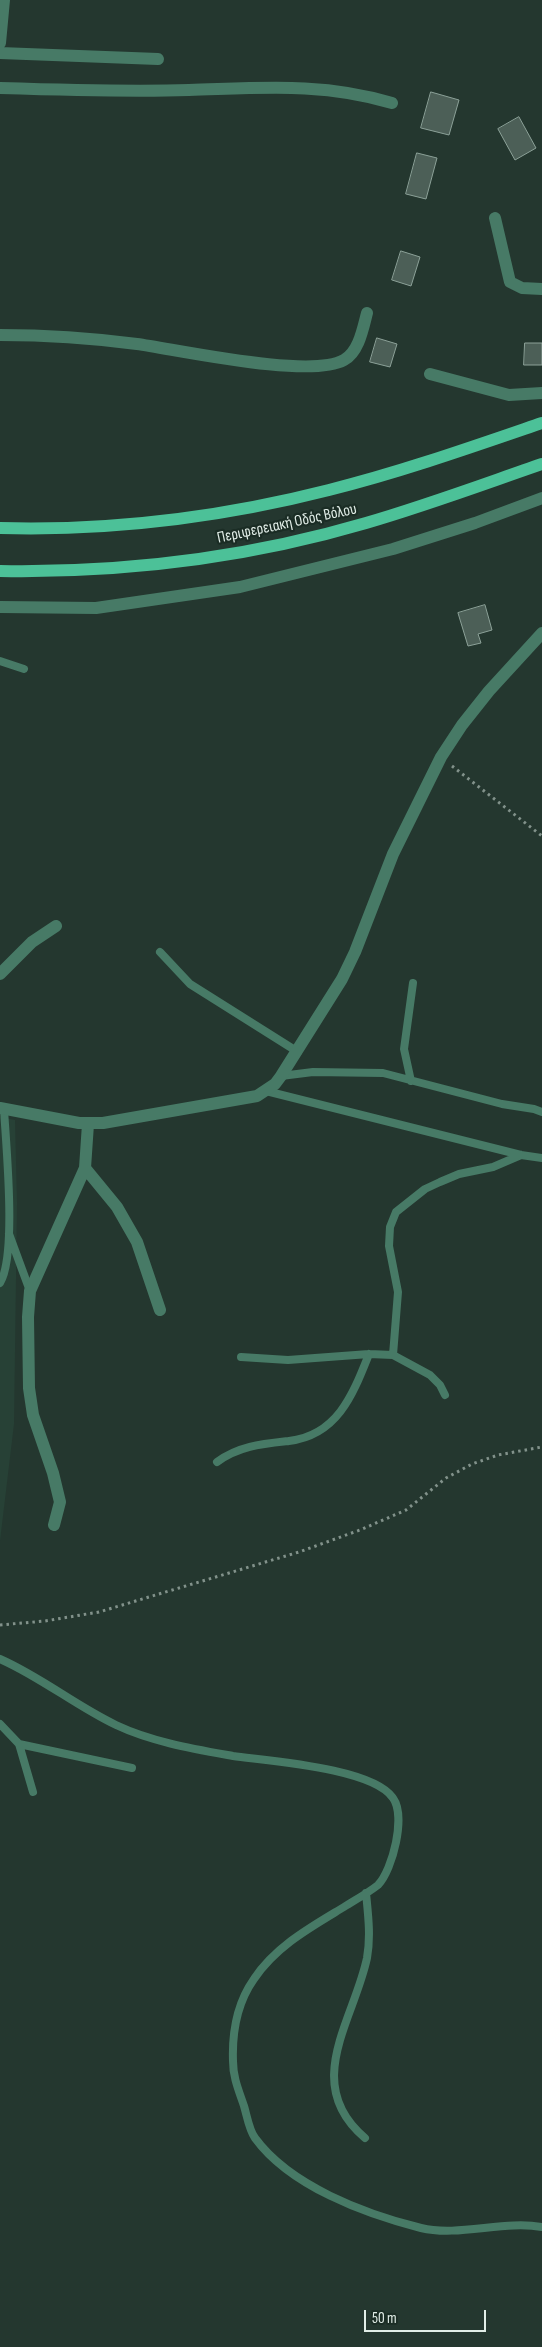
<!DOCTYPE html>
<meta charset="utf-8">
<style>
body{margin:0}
#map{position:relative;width:542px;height:2347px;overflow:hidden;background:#24372f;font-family:"Sofia Sans Condensed",sans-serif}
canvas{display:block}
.scale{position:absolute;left:364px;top:2310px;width:122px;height:22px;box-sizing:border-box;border:2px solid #e1ede7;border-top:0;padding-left:6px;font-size:15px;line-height:18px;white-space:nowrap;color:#e1ede7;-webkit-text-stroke:4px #1b2d25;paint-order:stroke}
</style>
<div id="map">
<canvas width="542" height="2347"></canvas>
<div class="scale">50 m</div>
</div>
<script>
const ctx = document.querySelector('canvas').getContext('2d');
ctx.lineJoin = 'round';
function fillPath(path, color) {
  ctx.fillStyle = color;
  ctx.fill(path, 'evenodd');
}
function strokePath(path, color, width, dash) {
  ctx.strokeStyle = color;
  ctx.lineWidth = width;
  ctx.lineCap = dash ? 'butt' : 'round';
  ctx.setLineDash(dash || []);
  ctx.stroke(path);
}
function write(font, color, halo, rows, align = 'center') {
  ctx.font = font + ' "Sofia Sans Condensed",sans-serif';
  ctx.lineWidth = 4.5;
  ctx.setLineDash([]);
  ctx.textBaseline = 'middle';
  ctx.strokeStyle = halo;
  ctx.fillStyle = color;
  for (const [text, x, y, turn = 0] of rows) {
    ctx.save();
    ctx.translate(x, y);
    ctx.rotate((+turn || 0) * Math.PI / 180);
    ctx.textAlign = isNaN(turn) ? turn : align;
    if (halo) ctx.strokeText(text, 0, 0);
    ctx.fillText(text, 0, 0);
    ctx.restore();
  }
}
fillPath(new Path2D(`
 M0 1117 15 1120 17 1203 14 1424 0 1541Z`), '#274136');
const building = new Path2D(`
 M431 92 459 100 449 135 421 128Z
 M519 117 536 148 515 160 498 129Z
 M417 153 437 158 426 199 406 194Z
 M401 251 420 257 411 286 392 280Z
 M377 338 397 344 390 367 370 362Z
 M525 343H542V365H524Z
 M485 605 492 630 478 634 481 643 468 646 458 613Z`);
fillPath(building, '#4c5f57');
strokePath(building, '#8ca198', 1);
strokePath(new Path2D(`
 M452 766 542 836
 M0 1625 45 1621 99 1612 299 1552 360 1530 406 1510 446 1478 472 1464 498 1455 542 1447`), '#82928b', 3, [2.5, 4]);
strokePath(new Path2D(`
 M0 661 24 669
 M160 952 190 984 298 1052
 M281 1076 313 1072 383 1073 502 1104 534 1109 542 1112
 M411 1081 404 1049 413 983
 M266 1091 521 1155 542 1158
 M9 1234 30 1291
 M0 1283C17 1255 6 1146 4 1109
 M393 1355 398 1292 389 1246 390 1227 396 1212 425 1189 440 1182 459 1174 493 1167 521 1155
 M241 1357 288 1360 369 1354 393 1355 430 1375 440 1385 445 1395
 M217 1462C239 1446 262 1444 289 1441 338 1435 353 1394 369 1354
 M0 1659C41 1677 76 1706 116 1725 152 1742 194 1749 233 1756 269 1761 373 1768 393 1798 406 1816 393 1869 378 1885 368 1893 355 1900 344 1907 311 1927 276 1946 254 1979 237 2003 232 2032 233 2061 233 2078 239 2091 244 2106 247 2116 249 2130 255 2138 290 2186 365 2214 421 2228 459 2237 504 2220 542 2227
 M0 1724 19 1744 33 1792
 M19 1744 132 1768
 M365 2138C301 2084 354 2020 367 1958 371 1936 368 1914 366 1893`), '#477a66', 8);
strokePath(new Path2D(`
 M0 43 4 0
 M0 53 158 59
 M0 88C63 90 126 92 189 90 260 88 323 82 392 103
 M495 218 510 282 522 288 542 289
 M0 335C46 335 91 338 137 344 180 350 310 379 344 360 359 352 363 328 367 313
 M430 374 509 395 542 393
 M0 607 96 608 240 587 393 549 475 523 542 498
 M0 974 32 942 56 926
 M0 1108 79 1123H103L257 1096 275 1084 281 1076 342 979 355 952 393 854 441 757 462 725 489 691 542 633
 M85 1168 117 1207 137 1242 160 1310
 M54 1525 60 1502 53 1473 33 1415 29 1388 28 1317 30 1291 85 1168 88 1124`), '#477a66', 12);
strokePath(new Path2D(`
 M0 528C110 531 223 517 329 490 401 472 472 447 542 423
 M0 571C124 573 247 558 366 523 425 506 484 484 542 464`), '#4cc198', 12);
write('16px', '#e1ede7', '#1b2d25', [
 ["Περιφερειακή Οδός Βόλου",287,524,-12]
]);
</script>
